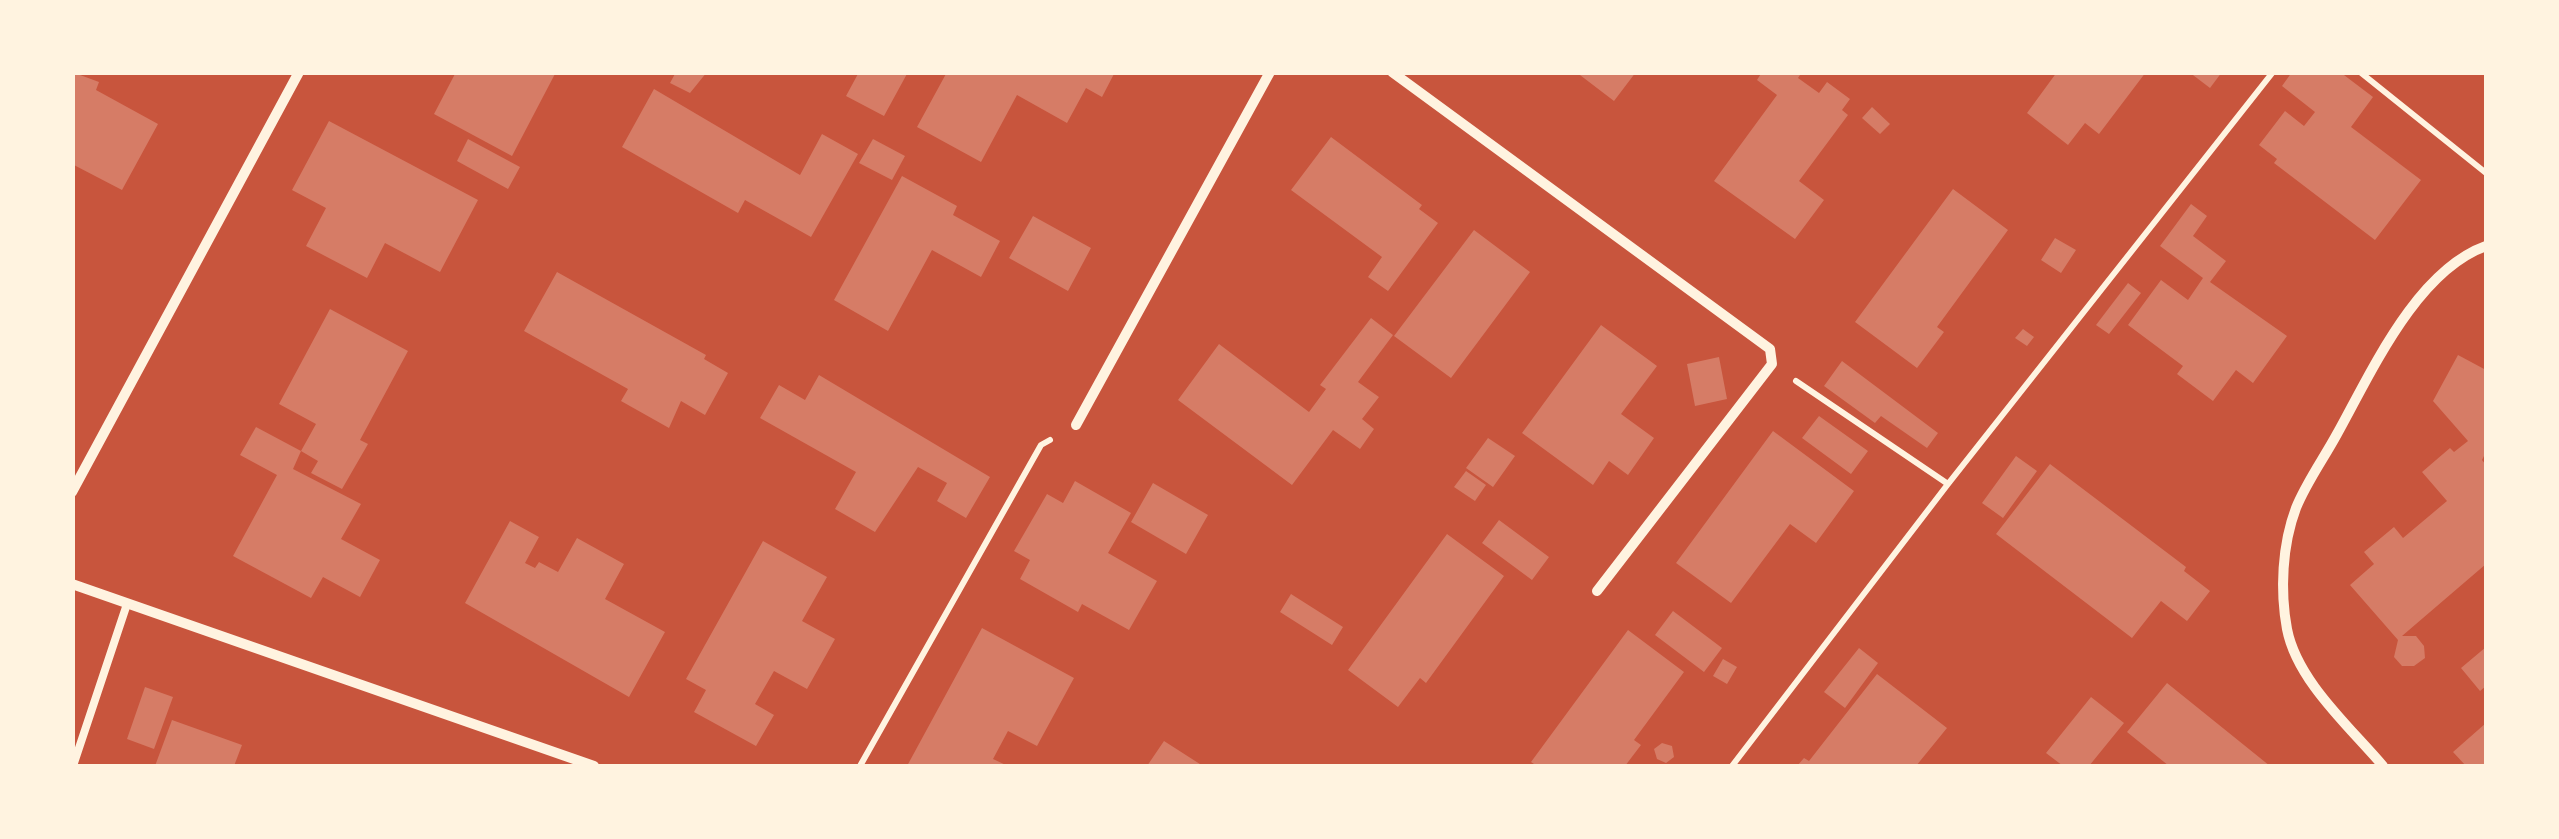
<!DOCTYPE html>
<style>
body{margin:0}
#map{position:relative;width:2559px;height:839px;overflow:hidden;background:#c8553d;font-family:Barlow,sans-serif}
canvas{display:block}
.frame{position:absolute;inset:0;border:75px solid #fff3e0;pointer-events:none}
</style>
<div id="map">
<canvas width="2559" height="839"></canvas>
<div class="frame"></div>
</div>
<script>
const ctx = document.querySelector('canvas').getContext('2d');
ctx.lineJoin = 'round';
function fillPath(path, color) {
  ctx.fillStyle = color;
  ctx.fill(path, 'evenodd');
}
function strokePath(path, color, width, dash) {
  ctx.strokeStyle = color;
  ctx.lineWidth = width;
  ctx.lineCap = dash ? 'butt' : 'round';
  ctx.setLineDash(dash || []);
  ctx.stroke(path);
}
fillPath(new Path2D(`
 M72 72 99 82 96 90 158 124 122 190 72 164Z
 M456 72H556L512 156 434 114Z
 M676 72H707L690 93 670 83Z
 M859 72H908L884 116 846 96Z
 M947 72H1115L1102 97 1086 88 1067 123 1017 95 981 162 917 127Z
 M1576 72H1636L1614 101Z
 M1762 72H1802L1798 78 1819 93 1827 82 1850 99 1842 110 1848 115 1799 181 1824 200 1795 239 1714 181 1777 95 1757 80Z
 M2057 72H2146L2099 134 2085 123 2068 145 2027 113Z
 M2189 72H2222L2210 88Z
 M2292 72H2340L2373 97 2351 127 2421 180 2375 240 2274 163 2277 159 2259 145 2285 111 2304 126 2315 112 2282 86Z
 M654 89 800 175 822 134 858 154 811 237 745 200 738 213 622 147Z
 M1872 107 1890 124 1880 134 1862 118Z
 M329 121 478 200 440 272 385 243 367 278 306 246 326 208 292 190Z
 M1331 137 1422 205 1419 209 1438 223 1388 291 1368 277 1382 257 1291 190Z
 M468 139 520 167 508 189 457 161Z
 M873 139 905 156 892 180 859 163Z
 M902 176 957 206 953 215 1000 241 981 277 932 250 888 331 834 300Z
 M1953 189 2008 230 1937 327 1944 332 1917 368 1855 322Z
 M2191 204 2207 216 2193 236 2226 261 2210 282 2287 336 2253 383 2236 370 2213 401 2177 374 2183 366 2128 325 2161 280 2188 300 2203 278 2160 246Z
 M1033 216 1091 248 1068 291 1009 258Z
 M1474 230 1530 272 1451 378 1394 336Z
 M2055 238 2076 250 2061 273 2041 260Z
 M557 272 706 355 704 359 728 373 705 415 681 401 669 428 621 401 628 389 524 331Z
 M2128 283 2141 293 2109 334 2096 325Z
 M330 309 408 351 360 440 368 444 342 489 311 473 318 461 301 451 316 424 279 404Z
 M1371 318 1393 335 1358 382 1379 397 1362 419 1374 429 1360 449 1333 430 1292 485 1178 400 1219 344 1309 412 1326 389 1320 385Z
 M1601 325 1657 366 1621 414 1654 438 1628 475 1609 461 1593 485 1522 433Z
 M2023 329 2034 337 2027 346 2015 338Z
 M2458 355 2486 370V452L2482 460 2486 465V564L2402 636H2416L2424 646 2425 658 2414 666H2402L2394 657 2398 640 2350 585 2374 564 2364 552 2394 527 2403 538 2447 501 2422 472 2450 448 2454 452 2468 441 2433 401Z
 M1719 357 1727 399 1695 406 1687 364Z
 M1842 361 1938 433 1927 448 1881 416 1875 423 1824 386Z
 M819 375 990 477 966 518 937 501 947 483 918 467 875 532 835 509 856 472 760 418 779 385 805 400Z
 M1819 416 1868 451 1851 474 1802 438Z
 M256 427 301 451 293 469 361 504 341 539 380 560 360 597 323 577 311 598 233 556 277 475 240 455Z
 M1773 431 1854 491 1816 543 1790 524 1731 603 1676 563Z
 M1488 438 1515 456 1493 487 1466 468Z
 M2016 456 2037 471 2003 518 1982 503Z
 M2050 464 2186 567 2184 571 2210 591 2187 621 2161 601 2132 638 1996 534Z
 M1466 471 1486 485 1475 501 1454 487Z
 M1075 481 1131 513 1108 553 1157 581 1129 630 1082 604 1078 612 1020 579 1030 560 1014 551 1047 494 1063 503Z
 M1153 483 1208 515 1186 554 1131 522Z
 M1499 520 1549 557 1532 580 1482 543Z
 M510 521 539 537 525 563 535 568 539 562 558 572 577 538 624 564 605 599 665 632 629 697 465 603Z
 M1447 534 1504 576 1426 683 1420 678 1398 707 1348 670Z
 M763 541 827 577 802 621 835 639 807 689 774 671 755 704 774 715 756 746 694 712 706 690 686 679Z
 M1291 594 1343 627 1332 645 1280 612Z
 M1673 611 1722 648 1704 672 1655 635Z
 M982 628 1074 678 1037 746 1008 731 993 759 1008 766H907Z
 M1628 630 1684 672 1634 740 1641 745 1625 766H1537L1531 762Z
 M2486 647V686L2480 691 2461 668Z
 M1859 648 1878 663 1845 708 1824 692Z
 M1723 659 1737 667 1727 684 1713 676Z
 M1877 674 1947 728 1916 766H1797L1804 758 1809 761Z
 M2167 683 2270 766H2169L2127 732Z
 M145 687 173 697 154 749 127 739Z
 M2091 697 2124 723 2089 766H2063L2046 753Z
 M172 720 242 745 234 766H155Z
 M2486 723V766H2466L2453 752Z
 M1164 741 1203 766H1147Z
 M1662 743 1672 746 1674 757 1666 763 1657 759 1654 749Z`), '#d67c66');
strokePath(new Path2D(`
 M2360 72 2486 173
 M1796 381 1948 484
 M860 766 1041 445 1050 440
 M1732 766 1948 484 2273 72`), '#fff3e0', 6);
strokePath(new Path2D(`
 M73 766 127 604`), '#fff3e0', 8);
strokePath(new Path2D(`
 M1392 72 1770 349 1772 364 1597 591
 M1076 425 1270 72
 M72 492 299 72
 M72 584 594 766
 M2383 766C2350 727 2297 681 2287 629 2280 591 2282 545 2296 508 2306 483 2324 458 2337 434 2371 373 2416 271 2486 246`), '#fff3e0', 10);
</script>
